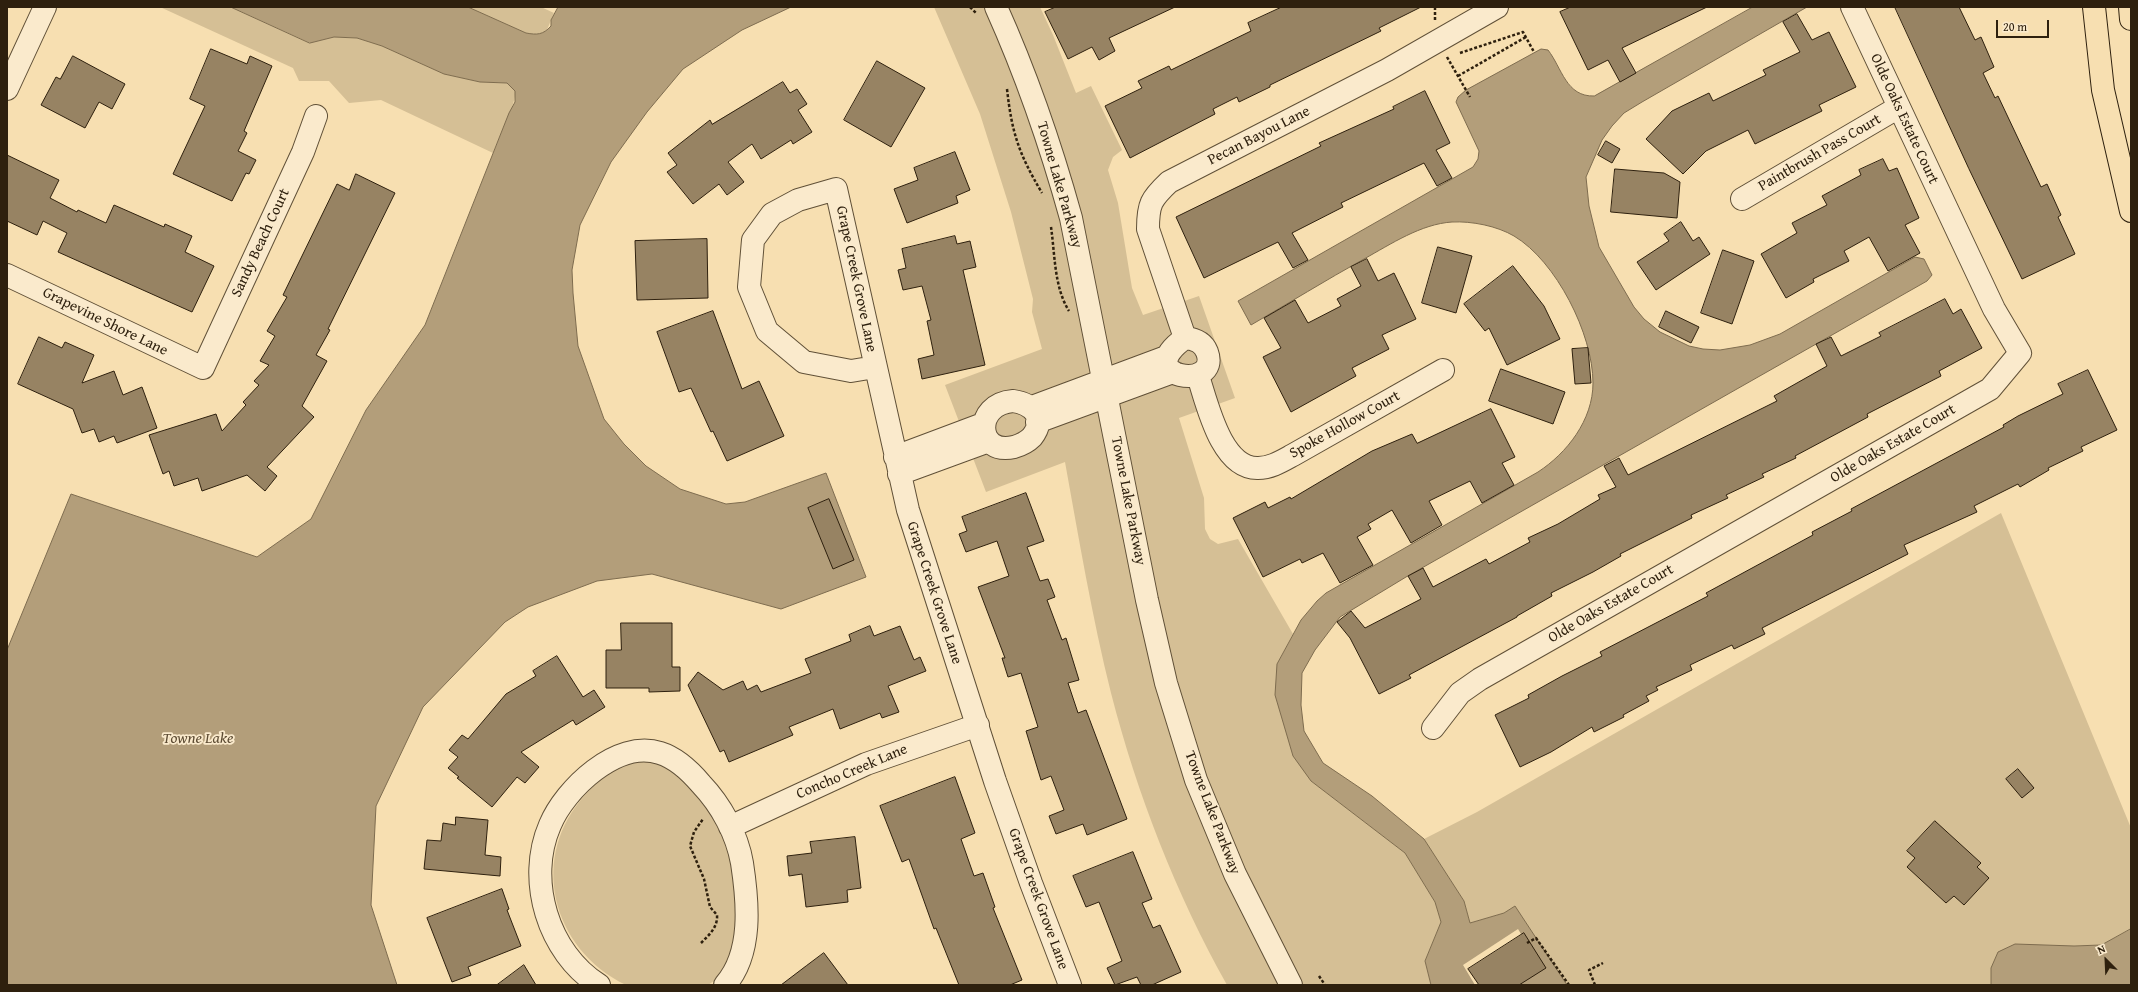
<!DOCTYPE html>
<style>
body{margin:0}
#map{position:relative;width:2138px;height:992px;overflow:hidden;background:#f7dfb1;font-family:"Gentium Book Plus",serif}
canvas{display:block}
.frame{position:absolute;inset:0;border:8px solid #2e200e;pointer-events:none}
.north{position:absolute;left:2086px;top:940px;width:40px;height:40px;-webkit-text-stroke:3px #faeacc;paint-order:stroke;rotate:336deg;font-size:11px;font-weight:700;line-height:16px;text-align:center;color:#2e200e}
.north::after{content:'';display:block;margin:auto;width:14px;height:18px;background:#2e200e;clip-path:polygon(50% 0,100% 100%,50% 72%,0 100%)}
.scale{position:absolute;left:1996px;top:20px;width:53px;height:18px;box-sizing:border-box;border:2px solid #2e200e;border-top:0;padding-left:5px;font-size:12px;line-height:14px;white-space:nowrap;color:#2e200e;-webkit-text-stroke:3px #faeacc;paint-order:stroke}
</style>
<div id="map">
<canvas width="2138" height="992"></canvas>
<div class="frame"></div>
<div class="north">N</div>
<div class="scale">20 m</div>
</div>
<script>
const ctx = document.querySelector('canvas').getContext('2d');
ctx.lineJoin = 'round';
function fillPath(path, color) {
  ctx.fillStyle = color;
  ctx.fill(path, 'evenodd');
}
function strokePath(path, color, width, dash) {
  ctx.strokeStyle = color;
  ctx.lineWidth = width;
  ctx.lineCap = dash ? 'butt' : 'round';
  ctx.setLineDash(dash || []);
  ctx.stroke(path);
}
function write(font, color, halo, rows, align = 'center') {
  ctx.font = font + ' "Gentium Book Plus",serif';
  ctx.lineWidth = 3.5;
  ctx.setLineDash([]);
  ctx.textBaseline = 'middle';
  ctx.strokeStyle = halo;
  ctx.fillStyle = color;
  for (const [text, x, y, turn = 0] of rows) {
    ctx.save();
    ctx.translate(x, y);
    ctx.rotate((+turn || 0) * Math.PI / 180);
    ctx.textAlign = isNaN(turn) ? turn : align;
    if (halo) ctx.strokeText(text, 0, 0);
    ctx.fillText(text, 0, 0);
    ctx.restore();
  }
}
fillPath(new Path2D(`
 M160 7H231L310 43 334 37 357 38 382 46 444 74 480 82 507 83 515 91C517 103 498 139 493 153L381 100 349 103 329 81H299L293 68Z
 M468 7H541L554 13C546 30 549 38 526 33Z
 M934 7H1040L1053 35 1076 93 1091 86 1122 150 1113 157 1108 170 1118 203 1132 288 1143 315 1199 296 1235 398 1179 418 1204 498 1205 529 1210 539 1218 544 1238 539 1293 634 1277 664 1311 781 1405 853 1435 902 1441 922 1425 961 1431 985H1227C1176 894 1137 794 1111 693 1092 617 1079 539 1065 462L986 492 945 385 1042 349 1032 312 1033 299 1011 212 980 114Z
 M2001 513 2131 828V929L2101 945 2074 946 1991 968V985H1567L1515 906 1504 913 1470 923 1464 901 1424 839 1477 812Z
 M636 761C648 761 664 762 674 770 700 790 722 824 731 856 738 881 737 909 734 935 731 952 725 975 708 985H626C551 949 528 856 586 794 600 778 616 767 636 761Z`), '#d5bf95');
const water = new Path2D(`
 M231 7H468L526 33C537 35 543 35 551 26V20L558 7H791L742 30 683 69 647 112 611 162 580 225 572 270 573 293 578 346 604 419 624 444 646 466 680 489 726 504 745 502 826 473 866 577 781 609 652 574 597 581 528 607 505 622 423 707 376 806 371 905 397 985H7V650L71 494 257 557 311 519 366 410 425 325 509 113 515 102V91L507 83 480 82 444 74 382 46 357 38 334 37 310 43Z
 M1753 7H1807L1642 102 1624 113 1612 126 1602 140 1586 177 1589 206 1599 247 1634 307 1644 319 1660 332 1689 346 1703 349 1720 350 1750 345 1780 334 1915 257 1924 259 1932 275 1927 281 1406 577 1340 617 1315 650 1302 673 1301 705 1304 731 1323 763 1372 796 1424 839 1464 901 1470 923 1504 913 1515 906 1567 985H1431L1425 961 1441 922 1435 902 1405 853 1311 781 1293 756 1275 695 1277 664 1301 620 1317 601 1326 593 1538 472C1567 453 1593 420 1593 383 1593 334 1556 261 1514 236 1497 226 1472 221 1452 222 1421 224 1391 244 1364 259 1326 280 1289 303 1251 325L1238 301 1473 167 1478 159 1479 151 1456 102 1458 97 1466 90 1541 49 1548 50C1562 68 1566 97 1594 96Z
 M2131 929V985H1991V968L1998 952 2015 944 2074 946 2101 945Z`);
fillPath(water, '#b39e7a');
strokePath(water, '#7e6c4f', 1);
fillPath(new Path2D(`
 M1518 929 1537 961 1503 985H1475L1463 965Z`), '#f7dfb1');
const building = new Path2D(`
 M1056 7H1175L1109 38 1115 51 1099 60 1092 47 1068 59 1045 12Z
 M1282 7H1421L1379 28 1381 31 1270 85V87L1239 102 1237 97 1213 109 1215 114 1130 158 1105 106 1142 88 1138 81 1169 66 1171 70 1251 31 1248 23Z
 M1571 7H1707L1622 48 1636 73 1620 82 1608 60 1588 70 1560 12Z
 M1895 7H1959L1975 40 1981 37 1994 67 1983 73 1995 98 1998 96 2041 187 2047 184 2061 215 2058 217 2075 254 2022 279 1969 169Z
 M1797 14 1812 40 1829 32 1856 87 1819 105 1822 111 1755 144 1748 130 1706 151 1683 174 1646 139 1672 111 1709 93 1713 101 1766 75 1763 70 1800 52 1783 22Z
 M211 49 247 64 250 56 272 66 244 131 247 133 238 151 256 160 249 174 246 173 232 201 173 174 205 106 190 99Z
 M73 56 125 84 112 109 99 102 85 128 41 105 56 77 60 79Z
 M877 61 925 88 891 147 844 120Z
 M783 82 790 93 797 89 807 104 798 110 812 132 793 144 791 140 761 159 752 144 728 162 744 182 727 195 719 184 693 204 667 172 677 165 668 153 710 120 712 124Z
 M1425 91 1450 143 1436 150 1452 178 1437 186 1424 163 1341 203 1343 207 1292 233 1308 260 1293 268 1278 242 1204 278 1176 217 1321 146 1319 143 1394 109 1393 107Z
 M1606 141 1620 149 1612 163 1598 155Z
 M955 152 970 190 956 196 958 203 907 223 894 189 918 180 914 168Z
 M7 155 59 180 50 198 77 212 78 210 106 223 114 205 164 227 165 224 192 236 185 252 214 266 192 312 58 252 67 233 43 221 37 235 7 221Z
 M1883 159 1889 171 1897 168 1919 218 1905 225 1920 253 1888 271 1869 237 1844 251 1849 261 1813 279 1814 282 1786 298 1761 254 1797 233 1792 223 1827 205 1822 196 1861 175 1859 170Z
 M1615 169 1664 173 1680 182 1677 218 1611 212Z
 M356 174 395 193 328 329 330 330 316 355 327 361 302 406 314 417 267 467 277 476 265 491 247 475 202 491 198 478 174 486 169 471 163 474 149 435 216 414 222 431 246 405 243 402 259 385 254 381 269 365 260 361 275 336 267 331 287 297 283 295 337 184 349 190Z
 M1681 222 1693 241 1699 237 1710 254 1656 290 1637 262 1669 241 1664 234Z
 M955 236 957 244 970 241 976 267 963 270 985 365 922 379 918 359 934 355 927 321 931 320 922 286 903 290 898 270 906 268 902 249Z
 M707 239 708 298 637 300 635 241Z
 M1438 247 1472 256 1456 313 1422 303Z
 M1723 250 1754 261 1732 324 1701 313Z
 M1367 259 1378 281 1394 273 1416 319 1382 335 1389 349 1352 368 1356 376 1291 412 1263 357 1281 348 1264 318 1295 300 1308 323 1341 306 1337 299 1361 286 1351 267Z
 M1513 266 1544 306 1560 339 1507 365 1489 328 1485 331 1464 304Z
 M1945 299 1953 314 1961 309 1982 348 1939 371 1941 376 1867 414 1868 417 1795 456 1796 458 1762 474 1764 477 1726 495 1728 498 1691 515 1692 518 1620 554 1621 556 1593 572 1551 593 1552 596 1517 616V617L1409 675 1411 678 1379 694 1350 638 1337 622 1351 611 1365 628 1421 599 1408 576 1423 568 1433 587 1486 559 1489 564 1530 542 1528 538 1558 524 1600 499 1598 495 1616 487 1604 466 1619 458 1628 475 1777 401 1774 396 1827 366 1816 344 1831 337 1841 356 1881 336 1879 333Z
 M713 311 742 389 759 381 784 436 727 461 713 431 711 432 691 388 679 392 657 332Z
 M1666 311 1699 327 1691 343 1659 327Z
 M39 337 62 348 65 342 94 355 82 383 114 371 123 395 142 387 157 428 117 443 114 436 99 442 94 429 82 433 73 409 18 384Z
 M1588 348 1591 383 1575 384 1572 349Z
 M1501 369 1565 392 1553 424 1489 401Z
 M2088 370 2117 430 2081 447 2083 451 2048 468 2049 470 2020 487 2018 484 1974 506 1977 512 1904 545 1908 554 1762 628 1765 634 1734 649 1732 645 1690 665 1692 670 1656 687 1658 690 1646 696 1649 701 1623 715 1624 717 1594 732 1592 727 1551 752 1520 767 1495 715 1529 698 1528 695 1562 676 1602 656 1600 652 1708 596 1706 593 1813 535 1812 532 1852 511 1851 509 2004 427 2003 425 2018 416 2063 394 2058 384Z
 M1491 409 1515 457 1502 463 1514 485 1482 503 1470 481 1429 501 1442 525 1411 543 1392 510 1368 524 1371 529 1357 537 1373 565 1340 583 1323 553 1302 563 1300 559 1263 577 1233 518 1265 502 1268 508 1290 497 1291 499 1372 451 1412 434 1417 443Z
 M1026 493 1044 541 1027 547 1040 581 1048 579 1055 597 1047 600 1062 640 1066 638 1079 680 1068 683 1078 713 1086 710 1127 819 1087 835 1083 824 1056 834 1049 816 1064 810 1051 776 1041 780 1026 731 1038 727 1021 673 1008 677 1002 658H1005L978 587 1009 576 997 541 966 552 959 534 967 531 962 517Z
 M829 499 854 560 833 569 808 508Z
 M621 623H672V667H680V691L649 692V688H606V650H621Z
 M870 626 874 636 900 626 914 660 920 657 926 671 888 686 899 712 882 718 880 713 840 729 833 709 789 727 793 735 729 762 724 750 720 752 688 685 698 672 723 690 743 681 747 690 757 685 761 692 811 673 805 659 851 641 849 635Z
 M557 656 583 697 594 690 605 707 576 725 573 720 521 752 539 767 525 783 517 777 492 807 457 778 459 777 448 768 458 757 449 750 462 735 468 739 506 694 536 676 533 671Z
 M2018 769 2034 788 2022 798 2006 779Z
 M955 777 975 833 961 839 974 876 983 873 995 907 993 908 1022 980 1010 985H959L936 928 934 929 909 859 902 862 880 806Z
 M456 817 488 820 485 855 501 857 500 876 424 869 427 840 441 841 443 823 455 825Z
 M1935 821 1981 863 1977 867 1989 878 1964 905 1954 896 1946 903 1907 867 1915 858 1907 851Z
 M855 837 861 888 847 890 848 902 806 907 802 874 789 876 787 856 812 853 810 842Z
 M1133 852 1152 899 1142 903 1153 928 1160 925 1181 972 1152 985H1141L1137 977 1115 985 1107 968 1122 961 1099 902 1086 907 1073 876Z
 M502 889 509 909 507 910 521 946 468 967 471 975 452 982 427 918Z
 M1524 933 1546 968 1519 985H1479L1468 969Z
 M824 953 848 985H781L806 966Z
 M524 965 536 985H497Z`);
fillPath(building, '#978363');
strokePath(building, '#2e200e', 1);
const minor = new Path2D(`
 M996 7C1027 76 1051 146 1071 218L1147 600 1166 683 1196 780 1235 874 1291 985
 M7 89 45 7
 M1742 199 1899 107
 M7 275 203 368 303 152 316 116
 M1185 338 1148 229C1148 204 1151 199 1169 182L1387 70 1497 7
 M1185 338C1195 339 1203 342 1207 352 1222 392 1128 378 1185 338Z
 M875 367 851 371 804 362 767 331 749 287 753 240 772 214 798 200 836 189 908 510 995 781 1031 883 1070 985
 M1198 376C1207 403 1221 469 1258 468 1271 468 1282 461 1293 455L1443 370
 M1013 401C1033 404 1047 418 1032 437 1027 442 1021 445 1014 447 976 456 973 404 1013 401Z
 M1032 407 1166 357
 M1037 422 1173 372
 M895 457 983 424
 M899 474 989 441
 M1433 728 1460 693 1480 679 1990 389 2020 353 1994 309 1852 7
 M730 827 866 764 978 725
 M599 985C548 953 526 880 550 825 565 789 617 739 660 753 676 758 690 771 701 784 721 805 737 834 742 863 748 902 753 953 725 985`);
const major = new Path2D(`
 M2094 7 2103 90 2131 211
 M2130 7 2131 19`);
strokePath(minor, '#605037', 24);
strokePath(major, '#2e200e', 24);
strokePath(new Path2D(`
 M970 7 977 14
 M1435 20V7
 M1460 53 1523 32 1534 52
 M1447 57 1470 97
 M1458 76 1526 37
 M1007 89C1012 134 1019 154 1042 193
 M1051 227C1055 254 1054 287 1069 311
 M701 943C709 935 718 927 717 915L710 907 704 879 690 846 694 832 703 819
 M1527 943 1536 938 1569 985
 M1319 976 1325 985
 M1595 985 1589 970 1603 963`), '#2e200e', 2.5, [3, 2]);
strokePath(minor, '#faeacc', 22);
strokePath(major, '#f7dfb1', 22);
write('15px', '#2e200e', '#faeacc', [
 ["Olde Oaks Estate Court",1904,119,65],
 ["Pecan Bayou Lane",1259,136,-27],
 ["Paintbrush Pass Court",1820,153,-30],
 ["Towne Lake Parkway",1059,185,74],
 ["Sandy Beach Court",261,243,-65],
 ["Grape Creek Grove Lane",856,279,78],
 ["Grapevine Shore Lane",105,322,26],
 ["Spoke Hollow Court",1345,425,-29],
 ["Olde Oaks Estate Court",1893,444,-30],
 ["Towne Lake Parkway",1128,501,79],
 ["Grape Creek Grove Lane",934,593,72],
 ["Olde Oaks Estate Court",1611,604,-30],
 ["Concho Creek Lane",852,772,-23],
 ["Towne Lake Parkway",1212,813,69],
 ["Grape Creek Grove Lane",1038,899,70]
]);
write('italic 16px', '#5d4c34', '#faeacc', [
 ["Towne Lake",198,739]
]);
</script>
